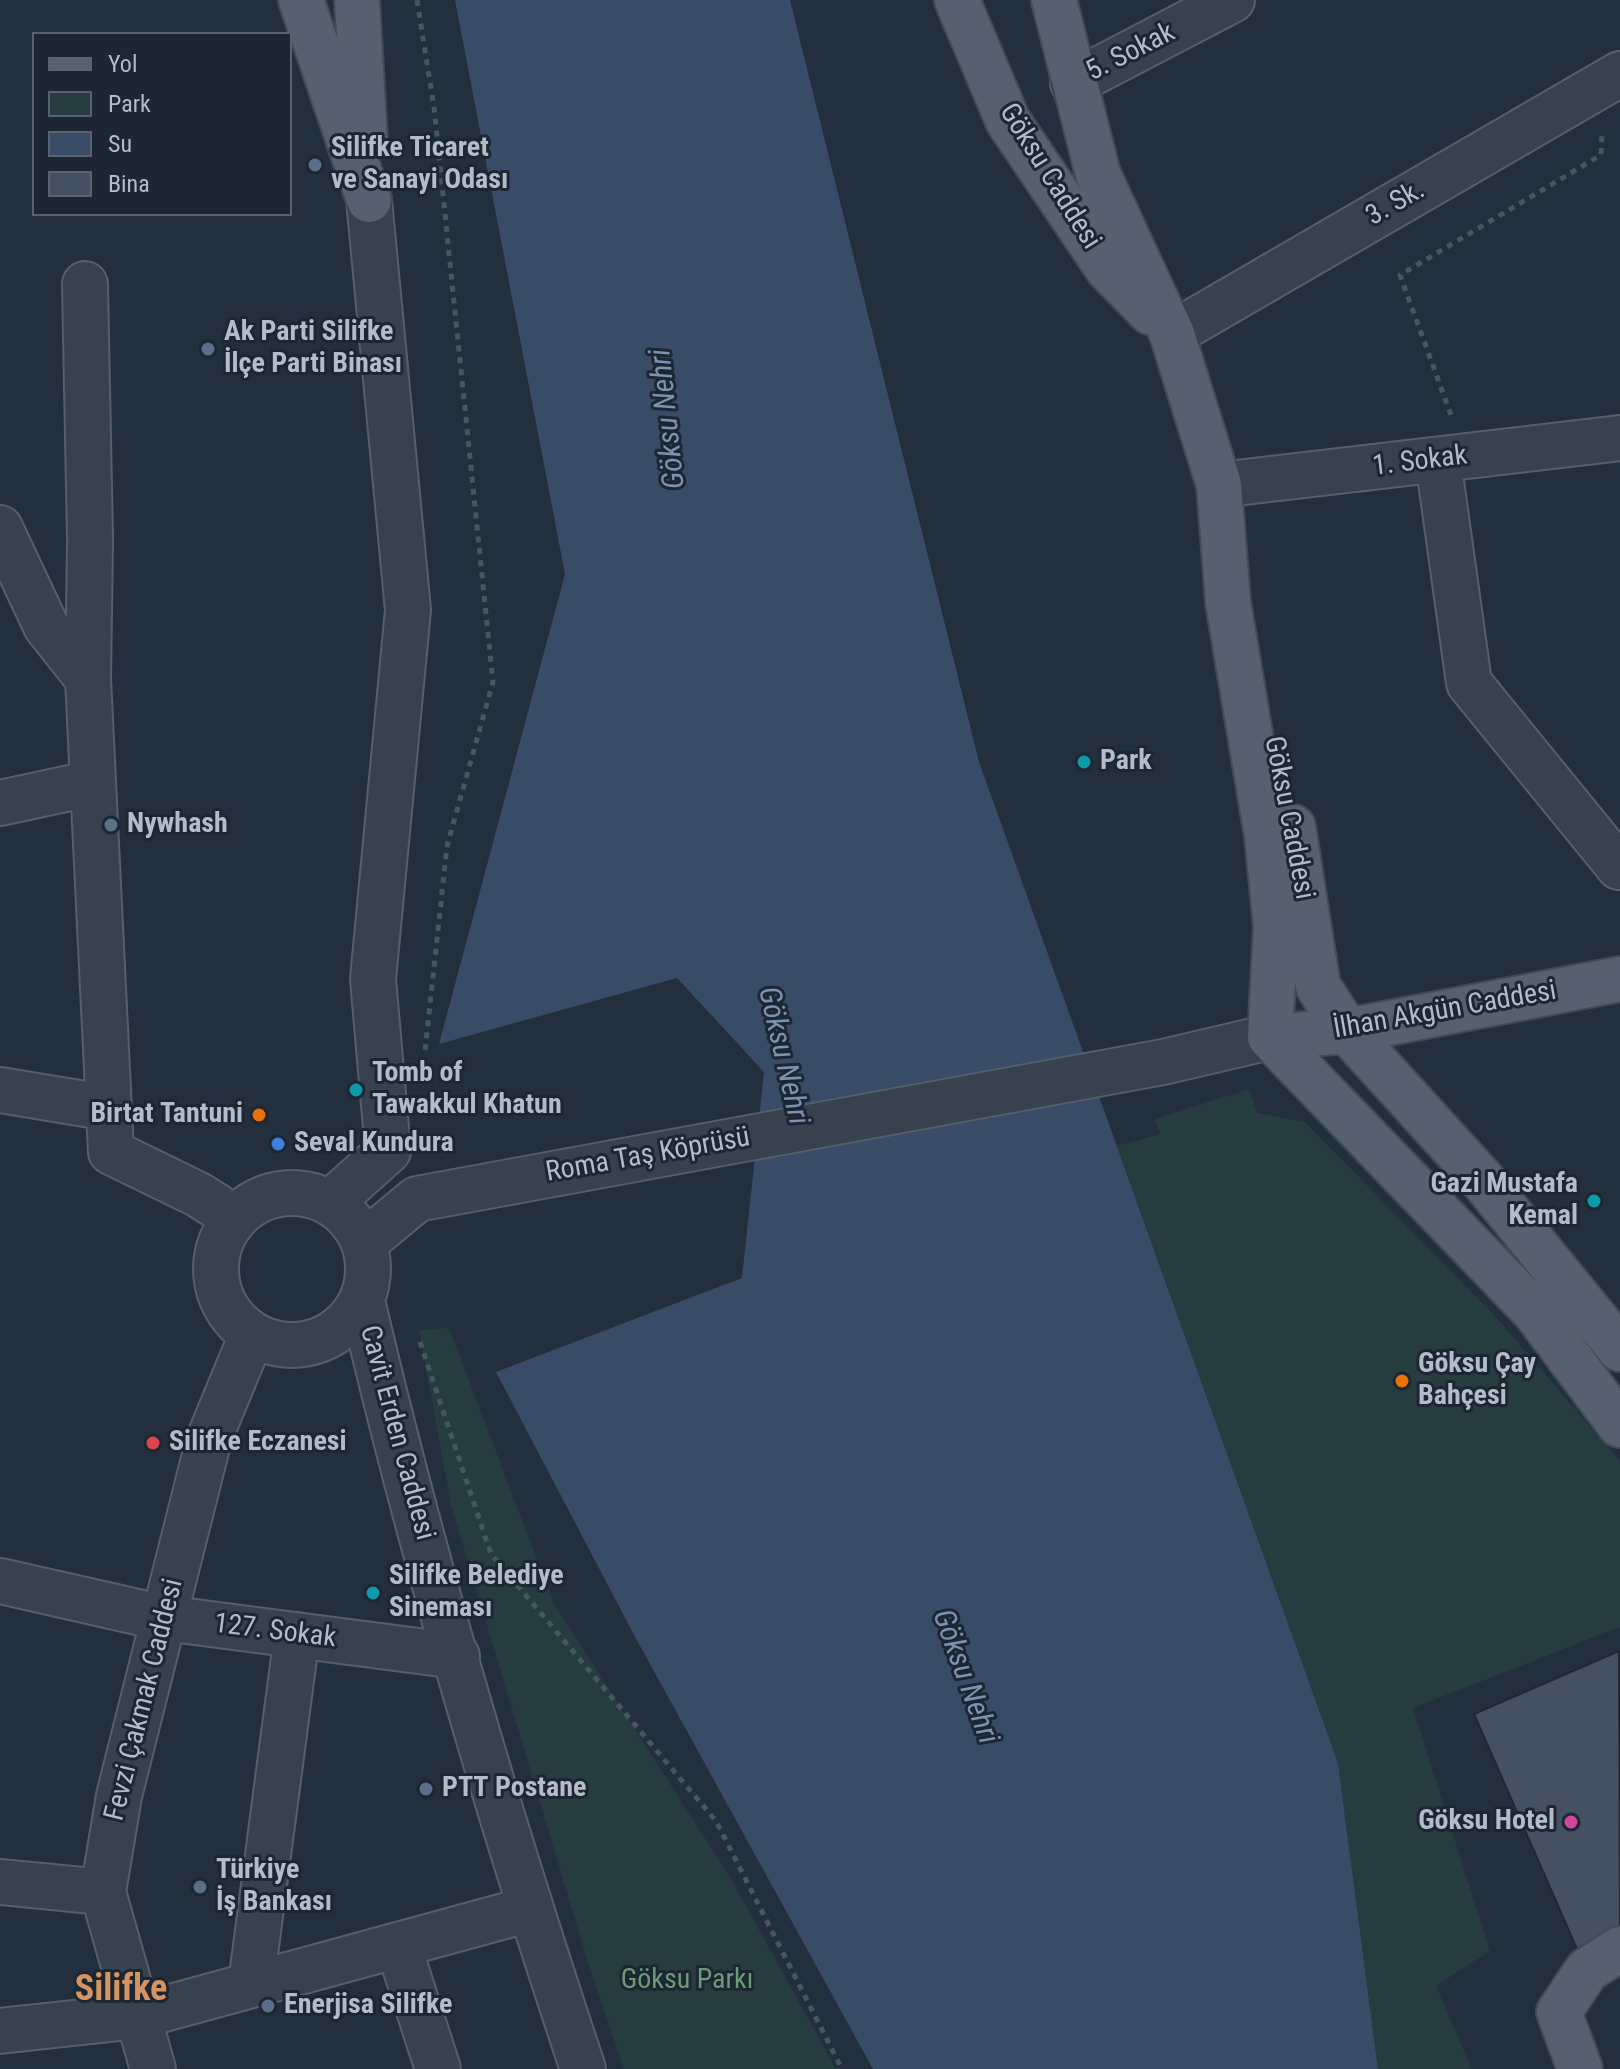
<!DOCTYPE html>
<meta charset="utf-8">
<style>
body{margin:0}
#map{position:relative;width:1620px;height:2069px;overflow:hidden;background:#242f3e;font-family:"Roboto Condensed",sans-serif}
canvas{display:block}
.legend{position:absolute;left:32px;top:32px;width:260px;height:184px;box-sizing:border-box;background:#1d2633;border:2px solid #59626f;margin:0;padding:10px 14px;list-style:none;font-size:24px;color:#b4bcc9}
.legend li{display:flex;align-items:center;gap:16px;height:40px}
.legend b{width:40px;border:2px solid #59626f}
</style>
<div id="map">
<canvas width="1620" height="2069"></canvas>
<ul class="legend">
<li><b style="height:10px;background:#56606e"></b>Yol</li>
<li><b style="height:22px;background:#263c3f"></b>Park</li>
<li><b style="height:22px;background:#394c67"></b>Su</li>
<li><b style="height:22px;background:#455162"></b>Bina</li>
</ul>
</div>
<script>
const ctx = document.querySelector('canvas').getContext('2d');
ctx.lineJoin = 'round';
function fillPath(path, color) {
  ctx.fillStyle = color;
  ctx.fill(path, 'evenodd');
}
function strokePath(path, color, width, dash) {
  ctx.strokeStyle = color;
  ctx.lineWidth = width;
  ctx.lineCap = dash ? 'butt' : 'round';
  ctx.setLineDash(dash || []);
  ctx.stroke(path);
}
function write(font, color, halo, rows, align = 'center') {
  ctx.font = font + ' "Roboto Condensed",sans-serif';
  ctx.lineWidth = 6;
  ctx.setLineDash([]);
  ctx.textBaseline = 'middle';
  ctx.strokeStyle = halo;
  ctx.fillStyle = color;
  for (const [text, x, y, turn = 0] of rows) {
    ctx.save();
    ctx.translate(x, y);
    ctx.rotate((+turn || 0) * Math.PI / 180);
    ctx.textAlign = isNaN(turn) ? turn : align;
    if (halo) ctx.strokeText(text, 0, 0);
    ctx.fillText(text, 0, 0);
    ctx.restore();
  }
}
fillPath(new Path2D(`
 M1249 1089 1257 1113 1305 1122 1493 1314 1620 1461V1627L1413 1708 1490 1951 1436 1986 1472 2069H1378L1338 1763 1117 1146 1160 1134 1155 1119Z
 M449 1328 554 1604 730 1877 836 2069H624L587 1960 451 1505 419 1330Z`), '#263c3f');
fillPath(new Path2D(`
 M455 0H790L979 762 1338 1763 1378 2069H873L633 1633 496 1372 742 1278 764 1072 677 978 439 1044 565 574Z`), '#394c67');
const building = new Path2D(`
 M1619 1651 1620 1930 1577 1949 1474 1714Z`);
fillPath(building, '#455162');
strokePath(building, '#1f2835', 2);
const minor = new Path2D(`
 M1073 83 1232 0
 M85 284 90 540 88 679
 M1172 334 1620 74
 M1438 460 1469 683 1619 867
 M1219 485 1620 438
 M0 528 46 626 88 679 111 1152 199 1195 235 1218
 M0 803 93 783
 M0 1090 109 1108
 M216 1269a76 76 0 1 1 152 0a76 76 0 1 1-152 0Z
 M330 1203 388 1151 373 979 408 610 369 200
 M364 1243 417 1199 1163 1062 1270 1037
 M362 1301C423 1560 499 1817 583 2069
 M0 1581 164 1618 457 1656
 M0 1882 103 1892
 M398 1945 438 2069
 M251 1984 297 1635
 M0 2031 138 2016 530 1909
 M153 2069 103 1892 119 1796 209 1439 252 1335`);
const major = new Path2D(`
 M301 0 369 200
 M357 0 365 141
 M957 0 1008 121 1108 269 1150 312
 M1054 0 1098 174 1172 334 1219 485 1228 602 1267 836 1276 927 1270 1037
 M1293 827 1318 986 1347 1031 1480 1177 1620 1349
 M1270 1037 1535 1312 1620 1425
 M1270 1037 1347 1031 1620 979
 M1580 2069 1559 2012 1587 1970 1620 1949`);
strokePath(minor, '#565f6c', 48);
strokePath(major, '#414a57', 48);
strokePath(new Path2D(`
 M417 0 434 107 493 682 447 846 425 1051
 M1451 415 1400 275 1601 155 1602 135
 M420 1342 491 1554 716 1821 842 2069`), '#44595c', 5, [6, 6]);
strokePath(minor, '#38414e', 44);
strokePath(major, '#56606e', 44);
for (const [x, y, r, color] of [
 [315,165,8,"#5c6f8a"],
 [208,349,8,"#5c6f8a"],
 [1084,762,8,"#0f9aa8"],
 [111,825,8,"#5c6f8a"],
 [356,1090,8,"#0f9aa8"],
 [259,1115,8,"#e8710a"],
 [278,1144,8,"#3f7fe0"],
 [1594,1201,8,"#0f9aa8"],
 [1402,1381,8,"#e8710a"],
 [153,1443,8,"#e0444e"],
 [373,1593,8,"#0f9aa8"],
 [426,1789,8,"#5c6f8a"],
 [1571,1822,8,"#d1479c"],
 [200,1887,8,"#5c6f8a"],
 [268,2006,8,"#5c6f8a"]
]) {
  const dot = new Path2D();
  dot.arc(x, y, r, 0, 2 * Math.PI);
  ctx.fillStyle = color;
  ctx.fill(dot);
  strokePath(dot, '#1d2633', 3);
}
write('28px', '#b4bcc9', '#1d2633', [
 ["5. Sokak",1131,53,-27],
 ["Göksu Caddesi",1049,177,58],
 ["3. Sk.",1396,204,-30],
 ["1. Sokak",1420,462,-7],
 ["Göksu Caddesi",1288,818,79],
 ["İlhan Akgün Caddesi",1445,1011,-10],
 ["Roma Taş Köprüsü",648,1156,-10],
 ["Cavit Erden Caddesi",396,1433,75],
 ["127. Sokak",275,1632,7],
 ["Fevzi Çakmak Caddesi",145,1700,-76]
]);
write('bold 28px', '#b4bcc9', '#1d2633', [
 ["Silifke Ticaret",331,149],
 ["ve Sanayi Odası",331,181],
 ["Ak Parti Silifke",224,333],
 ["İlçe Parti Binası",224,365],
 ["Park",1100,762],
 ["Nywhash",127,825],
 ["Tomb of",372,1074],
 ["Tawakkul Khatun",372,1106],
 ["Birtat Tantuni",243,1115,"right"],
 ["Seval Kundura",294,1144],
 ["Gazi Mustafa",1578,1185,"right"],
 ["Kemal",1578,1217,"right"],
 ["Göksu Çay",1418,1365],
 ["Bahçesi",1418,1397],
 ["Silifke Eczanesi",169,1443],
 ["Silifke Belediye",389,1577],
 ["Sineması",389,1609],
 ["PTT Postane",442,1789],
 ["Göksu Hotel",1555,1822,"right"],
 ["Türkiye",216,1871],
 ["İş Bankası",216,1903],
 ["Enerjisa Silifke",284,2006]
], 'left');
write('28px', '#6b9a76', '#1d2633', [
 ["Göksu Parkı",687,1981]
]);
write('italic 30px', '#7c92b1', '#1d2633', [
 ["Göksu Nehri",669,419,-96],
 ["Göksu Nehri",782,1056,77],
 ["Göksu Nehri",964,1677,70]
]);
write('bold 36px', '#d59563', '#1d2633', [
 ["Silifke",121,1991]
]);
</script>
